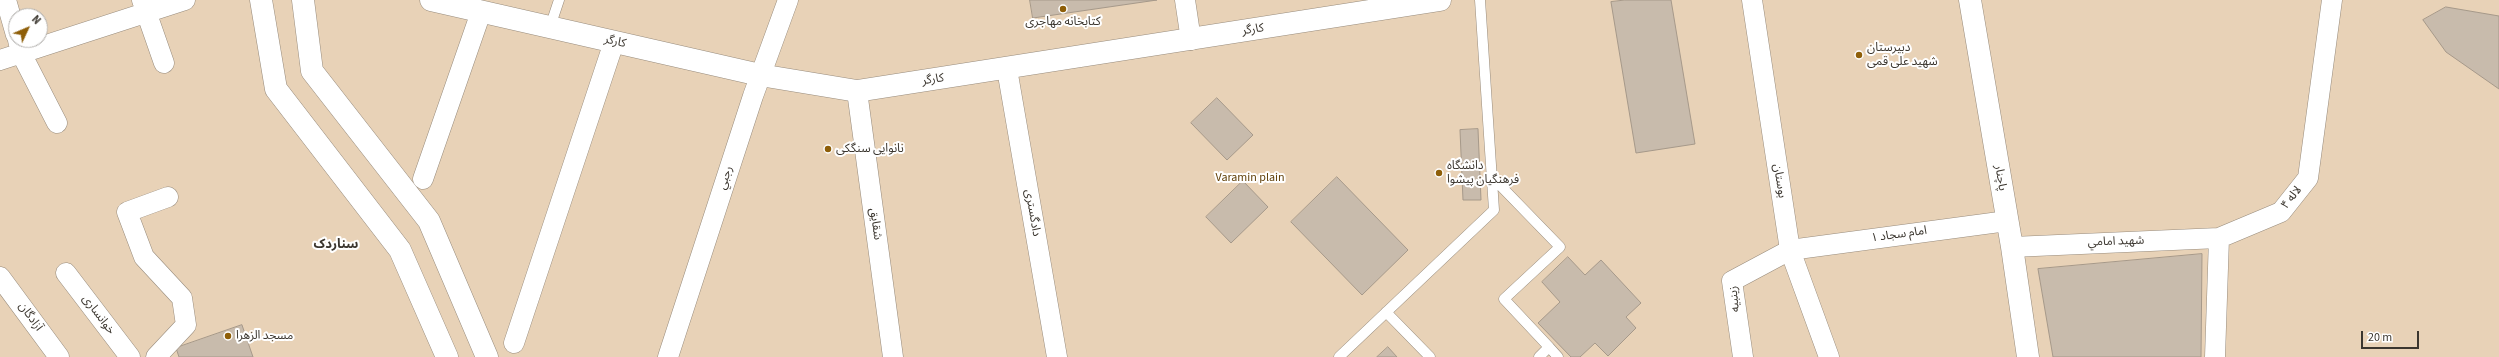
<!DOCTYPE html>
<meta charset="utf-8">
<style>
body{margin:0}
#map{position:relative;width:2499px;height:357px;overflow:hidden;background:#fef4e6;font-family:"Source Sans 3",sans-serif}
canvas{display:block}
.north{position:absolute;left:8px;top:8px;width:40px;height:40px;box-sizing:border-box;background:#fff;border:1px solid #b1afac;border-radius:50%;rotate:46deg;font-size:11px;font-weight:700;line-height:16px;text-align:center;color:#3b362f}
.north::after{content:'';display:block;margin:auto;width:14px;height:18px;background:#8e5e08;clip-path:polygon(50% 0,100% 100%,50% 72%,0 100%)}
.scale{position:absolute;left:2361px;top:331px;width:58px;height:18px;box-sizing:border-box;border:2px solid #3b362f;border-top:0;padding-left:5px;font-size:12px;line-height:14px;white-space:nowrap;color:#3b362f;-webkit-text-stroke:3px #fff;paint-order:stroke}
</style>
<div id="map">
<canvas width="2499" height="357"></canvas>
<div class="north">N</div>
<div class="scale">20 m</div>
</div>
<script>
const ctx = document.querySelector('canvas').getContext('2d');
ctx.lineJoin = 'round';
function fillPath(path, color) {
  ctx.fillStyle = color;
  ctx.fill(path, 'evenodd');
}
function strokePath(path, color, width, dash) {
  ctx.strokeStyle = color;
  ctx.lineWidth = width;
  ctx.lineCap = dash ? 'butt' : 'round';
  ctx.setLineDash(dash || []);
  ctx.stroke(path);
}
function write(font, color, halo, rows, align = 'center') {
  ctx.font = font + ' "Source Sans 3","Noto Sans Arabic",sans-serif';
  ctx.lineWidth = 4;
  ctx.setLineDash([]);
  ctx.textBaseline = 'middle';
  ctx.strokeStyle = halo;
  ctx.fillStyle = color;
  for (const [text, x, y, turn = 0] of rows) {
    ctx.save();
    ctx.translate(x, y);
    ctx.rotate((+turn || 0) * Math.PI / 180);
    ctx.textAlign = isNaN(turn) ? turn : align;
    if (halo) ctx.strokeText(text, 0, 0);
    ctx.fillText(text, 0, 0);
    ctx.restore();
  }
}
fillPath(new Path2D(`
 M0 0H2499V357H0ZM16 16H40V40H16Z`), '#e8d2b7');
const building = new Path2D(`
 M1030 0H1157L1033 18Z
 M1625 0H1671L1695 144 1636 153 1611 2Z
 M2446 7 2499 16V89L2446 52 2423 20Z
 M1217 98 1253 135 1227 160 1191 123Z
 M1478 129 1481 200H1463L1460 130Z
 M1337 177 1408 250 1362 295 1291 222Z
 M1243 181 1268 207 1231 243 1206 217Z
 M2202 254 2201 357H2053L2038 269Z
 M1568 257 1585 275 1601 260 1641 303 1626 317 1636 328 1608 356 1595 343 1580 357H1571L1538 323 1560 302 1542 282Z
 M242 325 253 357H179L176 348Z
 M1388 347 1397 357H1377Z`);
fillPath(building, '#c8bbac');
strokePath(building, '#a6998a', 1);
const lane = new Path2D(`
 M550 27 559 0
 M1493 178 1560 247 1504 299 1549 347
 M1386 312 1430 357
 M1339 357 1494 210 1480 0
 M1539 357 1549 347 1558 357`);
const street = new Path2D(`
 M6 0 16 35
 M142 0 164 63
 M1185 0 1191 40
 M1752 0 1790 250 1829 357
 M18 40 21 53 57 123
 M0 60 185 0
 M1007 69 1057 357
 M857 91 893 357
 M423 179 481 12
 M2012 247 2219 238
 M66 273 130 357
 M0 277 59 357
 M514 343 614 42
 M156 357 186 325 182 298 144 257 127 212 168 197
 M668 357 753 96 788 0
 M1743 357 1732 281 1790 250 2007 221
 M2215 357 2219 238 2281 212 2308 178 2332 0`);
const secondary = new Path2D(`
 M261 0 276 89 400 250 447 357
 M303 0 312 71 429 221 487 357
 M431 0 760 75 857 91 1440 0
 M1970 0 2012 247 2028 357`);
strokePath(lane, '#988c7d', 11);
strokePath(street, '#988c7d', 21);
strokePath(secondary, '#988c7d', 23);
strokePath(lane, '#fff', 10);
strokePath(street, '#fff', 20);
strokePath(secondary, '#fff', 22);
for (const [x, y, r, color] of [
 [1063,9,4,"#8e5e08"],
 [1859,55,4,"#8e5e08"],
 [828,149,4,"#8e5e08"],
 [1439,173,4,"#8e5e08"],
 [228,336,4,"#8e5e08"]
]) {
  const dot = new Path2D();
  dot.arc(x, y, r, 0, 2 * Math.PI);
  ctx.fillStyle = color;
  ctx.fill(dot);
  strokePath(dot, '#fff', 1.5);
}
write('12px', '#3b362f', '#fff', [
 ["کتابخانه مهاجری",1063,22,"center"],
 ["دبیرستان",1867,48],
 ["شهید علی قمی",1867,62],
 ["نانوایی سنگکی",836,149],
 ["دانشگاه",1447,166],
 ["فرهنگیان پیشوا",1447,180],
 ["مسجد الزهرا",236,336]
], 'left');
write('12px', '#3b362f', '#fff', [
 ["کارگر",1253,30,-9],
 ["کارگر",615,42,13],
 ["کارگر",933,80,-8],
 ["رجبي",726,178,-72],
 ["پاچنار",2000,178,81],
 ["بوستان",1779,181,81],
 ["لاله ۴",2292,198,-52],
 ["دادگستری",1032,213,80],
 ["شقايق",875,224,82],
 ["امام سجاد ۱",1899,235,-8],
 ["شهيد امامي",2116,242,-2],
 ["زينبيه",1735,299,-96],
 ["خوانساری",98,315,53],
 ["آزادگان",30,317,54]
]);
write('12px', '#614008', '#fff', [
 ["Varamin plain",1250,178]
]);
write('bold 13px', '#3b362f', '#fff', [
 ["سناردک",336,245]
]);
</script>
